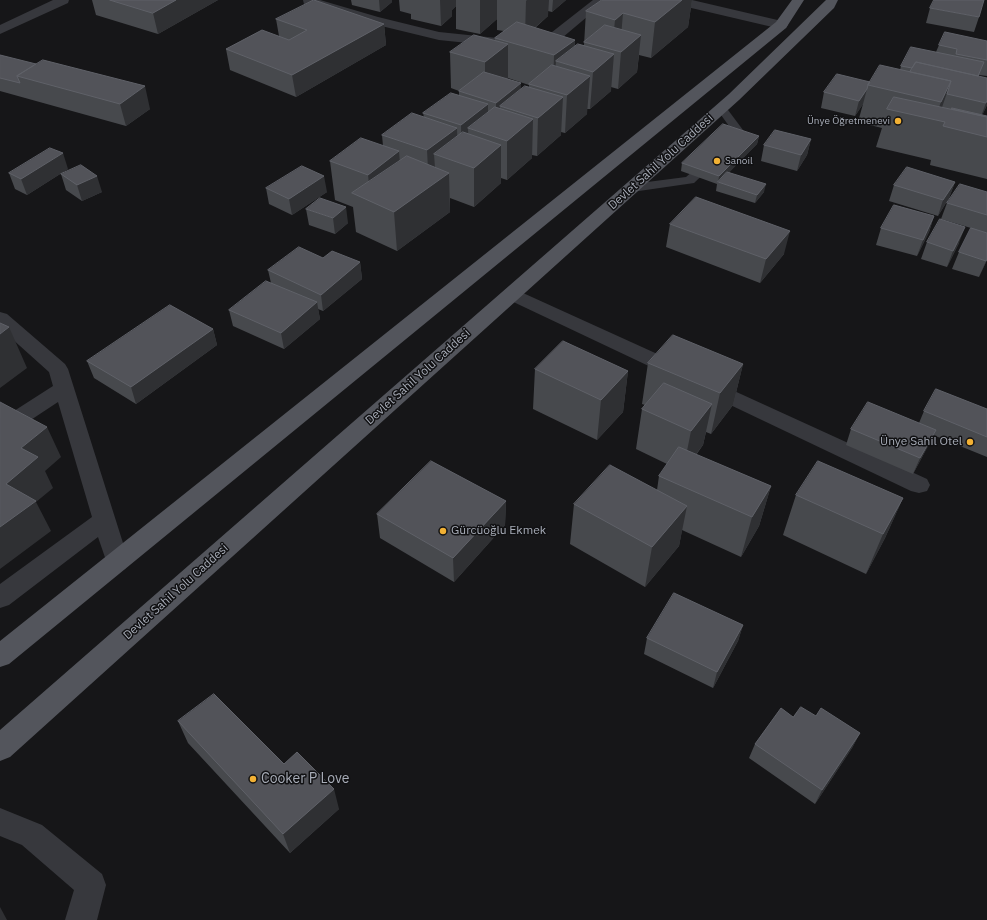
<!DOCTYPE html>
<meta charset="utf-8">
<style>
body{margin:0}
canvas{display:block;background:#161618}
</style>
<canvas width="987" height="920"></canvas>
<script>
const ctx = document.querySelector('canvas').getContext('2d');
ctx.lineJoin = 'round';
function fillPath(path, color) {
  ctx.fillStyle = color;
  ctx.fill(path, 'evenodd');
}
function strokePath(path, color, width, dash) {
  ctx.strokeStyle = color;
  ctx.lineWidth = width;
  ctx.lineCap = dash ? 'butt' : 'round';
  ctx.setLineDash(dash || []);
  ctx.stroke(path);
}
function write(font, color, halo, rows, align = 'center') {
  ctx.font = font + ' "IBM Plex Sans",sans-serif';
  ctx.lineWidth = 3;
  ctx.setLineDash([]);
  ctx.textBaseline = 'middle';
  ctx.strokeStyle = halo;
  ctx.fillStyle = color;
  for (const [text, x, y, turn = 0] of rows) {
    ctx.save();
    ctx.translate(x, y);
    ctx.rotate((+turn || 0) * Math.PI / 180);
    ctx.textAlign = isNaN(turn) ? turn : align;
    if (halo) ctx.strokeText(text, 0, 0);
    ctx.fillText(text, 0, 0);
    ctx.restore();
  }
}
fillPath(new Path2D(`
 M721 105 725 106 746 134C741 140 734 148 726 145L724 143 734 133 716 108Z
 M710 158 714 160 716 162 694 183 632 192 628 191 626 188 628 185 632 184 686 177 706 160Z`), '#37383d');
fillPath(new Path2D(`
 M53 0H69L68 3 0 34V25Z
 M303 0H320L378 17 439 32 497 38 502 39 504 42 502 45 497 46 439 40 369 23 304 4Z
 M593 0H607L556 43 529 45 524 44 522 41 524 38 547 36Z
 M669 0H692L786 22 788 25 786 28 781 29 670 3Z
 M512 288 686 367 689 372 686 377 679 379 672 377 505 298 503 294 505 290Z
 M0 312 7 314 65 364 68 369 129 562 125 569 117 572 109 569 98 537 9 605 0 608V584L92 517 58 402 8 435 0 438V420L53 386 49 372 0 328Z
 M708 379 927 479 930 485 927 491 919 493 911 491 701 391 698 386 701 381Z
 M0 808 42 825 102 874 106 885 97 920H65L74 890 22 845 0 836Z`), '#37383d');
fillPath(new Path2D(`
 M792 0H804L786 28 9 664 0 667V641L776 22Z
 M826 0H838L834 8 739 100 10 757 0 761V730L729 94Z`), '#53555c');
fillPath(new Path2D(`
 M92 0H218L158 34 96 15Z
 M351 0H392V2L380 12 352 5Z
 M399 0H566L552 12 548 11V16L535 28 575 40V46L584 45 586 11 602 0H692L688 27 651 58 639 55 637 72 618 89 611 87V91L590 109H587V114L565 133 561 132V135L537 156 532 155V158L507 180 501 178V183L474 207 450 198V212L397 251 356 232 353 207 335 200 330 161 383 146 382 135 424 117 423 113 459 95V91L451 88 450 52 495 41V38L504 31 497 30V19L480 34 456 29V6L452 10V16L441 26 411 19V14L400 11ZM508 78 529 85V87L521 89 508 79Z
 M930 8 979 17 974 32 926 23Z
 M276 19 384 24 386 45 296 97 230 70 226 49 279 36Z
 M987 41V76L979 75V76L987 105 982 115 987 116V179L930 165 931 160 876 147 882 128 858 122 863 104 855 116 821 108 824 92 870 82 900 70 901 66 936 52 939 45Z
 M0 55 150 109 126 126 0 91Z
 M759 136 757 144 729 172 764 192 755 203 716 191 717 184 681 171 682 163Z
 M811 139 807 155 797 171 761 161 764 145Z
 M68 169 27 195 15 189 9 173Z
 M61 174 102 192 82 201 66 190Z
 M955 182 949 198 938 216 889 201 894 185Z
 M266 188 327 192 292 215 269 204Z
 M987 192V260L979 277 952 269 959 252 971 228 941 219 947 203Z
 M306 209 348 223 335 234 309 225Z
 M934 216 929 232 917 256 876 245 881 228Z
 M670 224 784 254 760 283 666 247Z
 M927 242 959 243 947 267 921 259Z
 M323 258 360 262 362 279 323 311 318 309 320 319 284 349 233 326 229 310 271 283 268 270Z
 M213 329 217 345 136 404 94 378 87 361Z
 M648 363 743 364 733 405 711 434 706 432 703 445 696 455 771 486 759 526 741 557 682 530 679 546 645 587 570 544 574 504 657 490 659 476 667 464 636 449 642 409 645 405 642 404Z
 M535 369 628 371 623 412 597 440 533 409Z
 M987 409V457L933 435 928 446 913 474 846 445 851 429 919 423 924 411Z
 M796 495 903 498 885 538 866 574 783 535Z
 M506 501 505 525 454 582 380 538 377 514Z
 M743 625 738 641 713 688 644 654 647 638Z
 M816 716 860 733 852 748 815 804 749 758 755 744 793 717Z
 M178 721 339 809 290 853 188 743Z`), '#47494d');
fillPath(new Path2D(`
 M176 0H218L158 34 153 13Z
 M379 0H392V2L380 12Z
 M440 0H456V6L452 10V16L441 26Z
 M480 0H497V19L480 34Z
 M527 0H549L548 16 525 36 526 1Z
 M553 0H566L552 12Z
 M682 0H692L688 27 651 58 655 22Z
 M623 13 620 49 612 50 615 20Z
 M384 24 386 45 296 97 292 75Z
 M641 35 637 72 618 89 621 52Z
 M575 40 574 66 556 61 554 91H553L554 55Z
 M508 44V81L485 99V62Z
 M614 54 611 91 590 109 593 72Z
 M590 76 587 114 565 133 567 95Z
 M951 81 938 119 934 120 941 102Z
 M521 83 520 112 500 106V138L496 137V103Z
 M145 86 150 109 126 126 120 104Z
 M867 89 863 104 855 116 859 101Z
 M563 97 561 135 537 156 538 118Z
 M987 100V105L978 125Z
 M488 104V134L468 128 469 158 462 164 461 125Z
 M533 119 532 158 507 180V141Z
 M457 128 458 162 434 154 436 182 449 173 450 212 397 251 394 212 429 187 427 150Z
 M759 136 757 144 719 183H718L719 176Z
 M811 139 807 155 797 171 801 155Z
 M501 145V183L474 207V168Z
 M399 151 402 190 371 201 368 175Z
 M63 153 68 169 27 195 21 179Z
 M97 176 102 192 82 201 77 185Z
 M324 176 327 192 292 215 289 199Z
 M955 182 949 198 938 216 943 200Z
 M766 184 764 192 755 203 757 195Z
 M346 207 348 223 335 234 333 218Z
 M934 216 929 232 917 256 923 240Z
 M965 227 959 243 947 267 953 251Z
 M790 231 784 254 760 283 766 259Z
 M987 259V260L979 277Z
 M360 262 362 279 323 311 321 295Z
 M317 302 320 319 284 349 281 333Z
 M9 327 27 368 0 388V334Z
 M213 329 217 345 136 404 131 387Z
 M743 364 733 405 711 434 720 393Z
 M628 371 623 412 597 440 601 400Z
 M712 404 703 445 683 471 691 431Z
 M47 427 61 457 45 471 53 488 36 502 51 531 0 569V527L6 484 21 448Z
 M936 430 928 446 913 474 920 458Z
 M771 486 759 526 741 557 752 517Z
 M903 498 885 538 866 574 883 534Z
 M506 501 505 525 454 582 453 558Z
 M687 506 679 546 645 587 652 547Z
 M743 625 738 641 713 688 717 672Z
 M860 733 852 748 815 804 822 790Z
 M334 789 339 809 290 853 283 834Z
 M0 907 7 920H0Z`), '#2f3033');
const building = new Path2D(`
 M110 0H176L153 13Z
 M314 0 384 24 292 75 226 49 262 30 289 40 307 30 276 19Z
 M602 0H682L655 22 623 13 615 20 586 11Z
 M934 0H984L979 17 930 8Z
 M517 22 575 40 554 55 495 38Z
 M605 25 641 35 621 52 584 42Z
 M945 32 987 41V60L956 54 957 49 939 45Z
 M474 35 508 44 485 62 450 52Z
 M578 44 614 54 593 72 556 61Z
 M911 47 984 62 978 76 916 62 912 68 901 66Z
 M0 55 36 64 17 76 20 83 0 78Z
 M43 60 145 86 120 104 17 76Z
 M916 62 987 78V100L986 103 947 94 951 81 910 72Z
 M552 65 590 76 567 95 529 84Z
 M880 65 951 81 941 102 868 85Z
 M484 72 521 83 496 103 459 91Z
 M837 74 870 82 868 85 867 89 859 101 824 92Z
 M525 86 563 97 538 118 500 106Z
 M451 93 488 104 461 125 423 113Z
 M894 97 987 117V137L943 126 945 122 887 109Z
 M495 107 533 119 507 141 468 128Z
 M952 108 987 116V117L952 109Z
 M412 113 457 128 427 150 382 135Z
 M723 124 759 136 719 176 682 163Z
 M775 130 811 139 801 155 764 145Z
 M463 132 501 145 474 168 434 154Z
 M361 138 399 151 368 175 330 161Z
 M50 148 63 153 21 179 9 173Z
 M407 156 449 173 394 212 352 193Z
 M81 165 97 176 77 185 61 174Z
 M302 166 324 176 289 199 266 188Z
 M907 167 955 182 943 200 894 185Z
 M727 172 766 184 757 195 718 182Z
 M960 184 987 192V215L947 203Z
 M696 197 790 231 766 259 670 224Z
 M320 198 346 207 333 218 306 209Z
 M894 205 934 216 923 240 881 228Z
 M940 219 965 227 953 251 927 242Z
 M971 228 987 233V259L986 261 959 252Z
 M299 247 323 258 332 251 360 262 321 295 268 270Z
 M266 281 317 302 281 333 229 310Z
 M170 305 213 329 131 387 87 361Z
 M0 323 9 327 0 334Z
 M673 335 743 364 720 393 648 363Z
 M563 341 628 371 601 400 535 369Z
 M664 383 712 404 691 431 642 409Z
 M936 389 987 409V437L924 411Z
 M0 402 47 427 21 448 38 457 6 484 36 501 0 527Z
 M868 402 936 430 920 458 851 429Z
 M679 447 771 486 752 517 659 476Z
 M431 461 506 501 453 558 377 514Z
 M818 461 903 498 883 534 796 495Z
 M610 465 687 506 652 547 574 504Z
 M674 593 743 625 717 672 647 638Z
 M214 694 284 764 297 752 334 789 283 834 178 721Z
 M801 707 816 716 821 708 860 733 822 790 755 744 781 708 793 717Z`);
fillPath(building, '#525359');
strokePath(building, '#5f6168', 1);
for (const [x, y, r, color] of [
 [898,121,4,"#f2b134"],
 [717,161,4,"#f2b134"],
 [970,442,4,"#f2b134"],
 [443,531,4,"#f2b134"],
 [253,779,4,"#f2b134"]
]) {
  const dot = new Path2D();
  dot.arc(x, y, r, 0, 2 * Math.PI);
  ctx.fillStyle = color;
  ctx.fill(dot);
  strokePath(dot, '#111113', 1.5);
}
write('10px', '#a8adb8', '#111113', [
 ["Ünye Öğretmenevi",890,121],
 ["Sanoil",725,161,"left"]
], 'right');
write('12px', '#a8adb8', '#111113', [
 ["Devlet Sahil Yolu Caddesi",661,162,-42],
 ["Devlet Sahil Yolu Caddesi",418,377,-42],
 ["Devlet Sahil Yolu Caddesi",176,592,-42]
]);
write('12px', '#a8adb8', '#111113', [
 ["Ünye Sahil Otel",962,442],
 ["Gürcüoğlu Ekmek",451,531,"left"]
], 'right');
write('14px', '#a8adb8', '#111113', [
 ["Cooker P Love",261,779]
], 'left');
</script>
